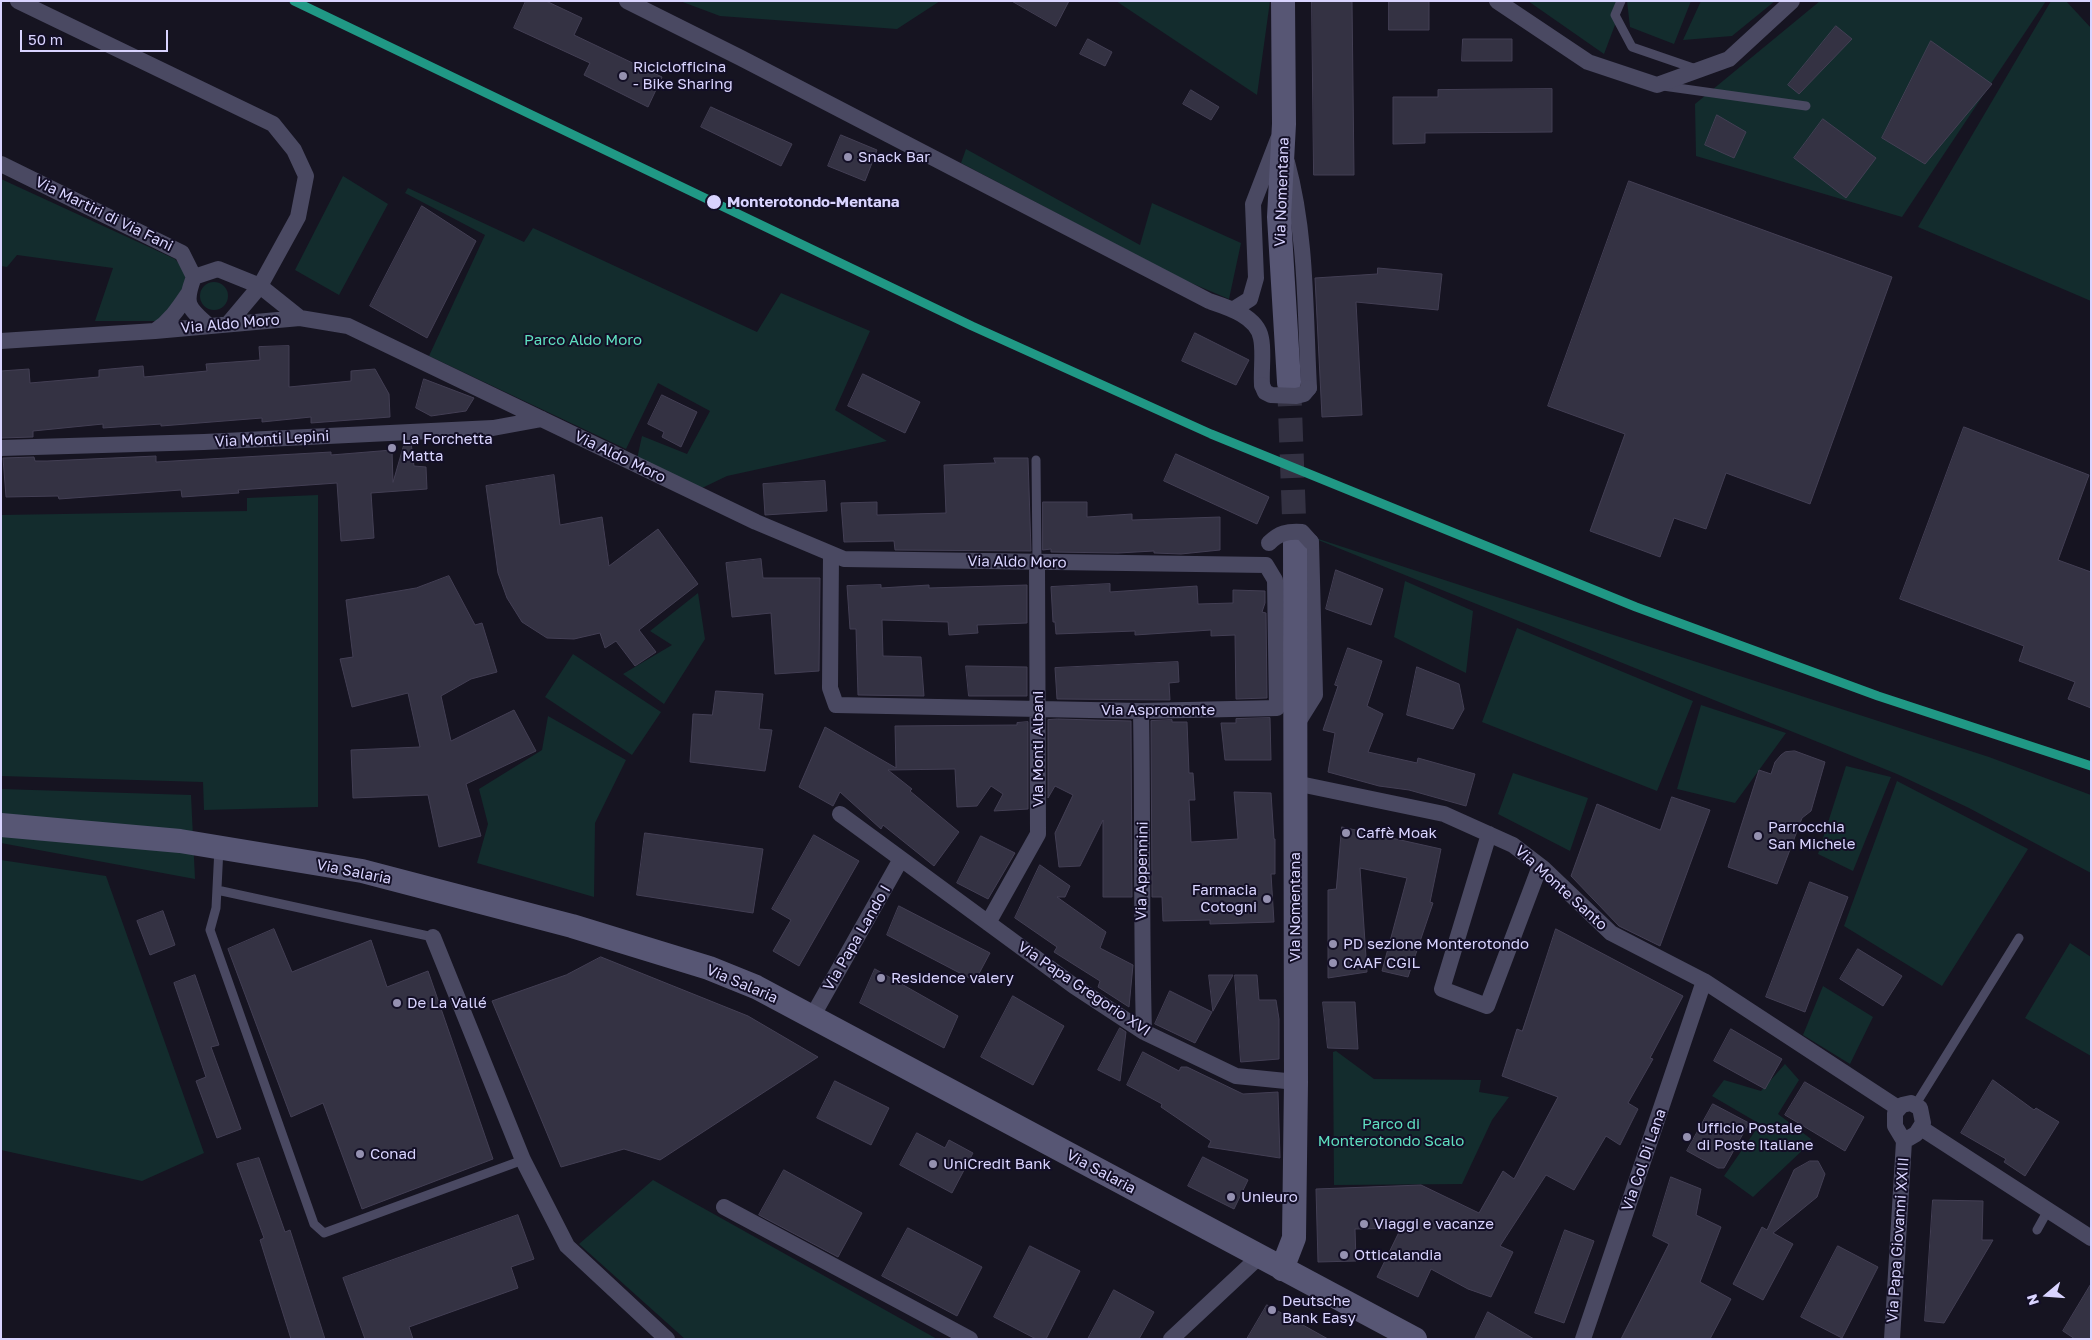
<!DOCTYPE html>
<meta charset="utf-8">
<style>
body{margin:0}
#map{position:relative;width:2092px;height:1340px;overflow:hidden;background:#161421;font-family:"Golos Text",sans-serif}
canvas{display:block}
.frame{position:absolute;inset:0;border:2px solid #d9d4ff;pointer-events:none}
.north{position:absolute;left:2022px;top:1270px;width:50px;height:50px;-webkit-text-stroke:4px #130f26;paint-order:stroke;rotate:252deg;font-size:14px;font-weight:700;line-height:20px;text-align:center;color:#d9d4ff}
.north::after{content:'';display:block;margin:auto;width:18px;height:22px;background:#d9d4ff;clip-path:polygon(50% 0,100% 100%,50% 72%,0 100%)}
.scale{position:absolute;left:20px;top:30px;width:148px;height:22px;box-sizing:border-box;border:2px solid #d9d4ff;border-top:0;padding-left:6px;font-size:15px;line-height:18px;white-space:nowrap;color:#d9d4ff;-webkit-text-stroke:4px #130f26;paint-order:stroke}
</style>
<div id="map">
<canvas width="2092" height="1340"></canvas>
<div class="frame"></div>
<div class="north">N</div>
<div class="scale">50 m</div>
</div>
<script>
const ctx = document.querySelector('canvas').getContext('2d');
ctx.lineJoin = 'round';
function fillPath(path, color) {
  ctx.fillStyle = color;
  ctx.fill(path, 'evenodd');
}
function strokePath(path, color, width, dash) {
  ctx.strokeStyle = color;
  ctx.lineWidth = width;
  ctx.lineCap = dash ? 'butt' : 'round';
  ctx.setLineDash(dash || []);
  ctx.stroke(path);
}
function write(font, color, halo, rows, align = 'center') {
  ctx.font = font + ' "Golos Text",sans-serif';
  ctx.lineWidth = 4;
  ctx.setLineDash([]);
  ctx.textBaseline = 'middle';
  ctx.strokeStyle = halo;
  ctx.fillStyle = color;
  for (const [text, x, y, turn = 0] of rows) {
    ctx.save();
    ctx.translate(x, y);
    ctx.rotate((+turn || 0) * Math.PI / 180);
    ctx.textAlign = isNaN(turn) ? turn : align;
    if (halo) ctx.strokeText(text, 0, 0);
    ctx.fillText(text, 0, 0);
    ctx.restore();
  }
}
fillPath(new Path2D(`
 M680 1H940L897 29 720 16Z
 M1116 1H1270L1257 95Z
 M1528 1H1624L1604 54Z
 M1627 1H1691L1674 44 1630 27Z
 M1701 1H1775L1732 36 1683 40Z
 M1820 1H2046L1902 217 1696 156 1695 104Z
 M2051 1H2066L2091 28V301L1918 227Z
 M966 149 1140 245 1152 203 1241 243 1229 299 1184 280 961 163Z
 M343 176 388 204 339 295 295 270Z
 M1 179 175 259 190 277 162 321H95L113 268 17 255 7 267 1 266Z
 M408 188 524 242 533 228 757 332 781 293 870 331 835 410 887 441 727 476 702 488 637 459 642 436 687 454 710 411 658 383 626 449 429 356 485 235 405 193Z
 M200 296a14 14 0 1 1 28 0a14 14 0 1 1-28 0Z
 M318 495V807L204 810 203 782 1 776V515L247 511V498Z
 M1306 535 1989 757 2091 795V873L1969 808 1897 774Z
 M1405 581 1473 611 1466 673 1394 637Z
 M698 593 705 639 664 704 623 674 672 645 650 631Z
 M1517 628 1693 701 1657 791 1482 722Z
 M573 654 661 712 632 755 545 697Z
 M1701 705 1786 733 1735 803 1677 789Z
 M548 716 626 760 595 823 594 897 477 863 488 824 479 789 542 750Z
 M1846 766 1891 777 1853 871 1818 854Z
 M1513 773 1588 798 1570 851 1498 814Z
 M1897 781 2028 849 1942 986 1844 926Z
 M1 789 191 795 195 879 1 843Z
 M1 860 106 876 204 1153 142 1181 1 1150Z
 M2070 943 2091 957V1056L2025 1018Z
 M1823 986 1873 1017 1850 1064 1803 1035Z
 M1336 1051 1374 1079 1481 1080 1479 1092 1509 1097 1492 1120 1462 1184 1334 1185 1333 1052Z
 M1785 1064 1799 1080 1778 1114 1811 1139 1808 1145 1753 1197 1724 1176 1760 1124 1712 1096 1724 1080 1761 1091Z
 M653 1180 937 1339H685L579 1244Z`), '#132c2d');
const building = new Path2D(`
 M526 1H546L582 18 574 35 662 77 648 107 584 75 590 63 514 28Z
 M1012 1H1069L1056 26Z
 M1312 1H1352L1354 175H1314Z
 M1389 1H1429V30H1389Z
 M1836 26 1852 39 1799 94 1788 85Z
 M1088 39 1112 52 1105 66 1080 54Z
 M1463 39H1512V61H1462Z
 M1931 41 1992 84 1925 164 1882 138Z
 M1552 89V132L1425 133V143L1393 144V97H1438V90Z
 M1191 90 1219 107 1211 120 1183 104Z
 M711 107 792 144 781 166 701 127Z
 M1717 115 1746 132 1734 158 1705 145Z
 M1823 119 1876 158 1846 198 1794 158Z
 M841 135 877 150 865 181 828 166Z
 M1629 181 1892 277 1810 504 1726 473 1706 529 1674 518 1660 557 1590 531 1625 434 1548 406Z
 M422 206 476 241 427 338 370 306Z
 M1378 268 1442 274 1438 310 1356 302 1362 415 1322 417 1315 278 1377 274Z
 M1195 333 1249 360 1236 385 1182 361Z
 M289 346V387L351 381V371L375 369 389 394 390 417 311 423V417L262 422V418L161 426V424L103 428V424L33 431V437L1 438V371L29 369 30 383 99 377V370L143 366 144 377 207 371 206 364 260 360 259 347Z
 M863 374 920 402 905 433 848 406Z
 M424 379 474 398 466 411 431 416 416 408Z
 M662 395 697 412 681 447 662 437 664 432 648 424Z
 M1964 427 2089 475 2058 560 2091 572V708L2068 699 2075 682 2019 661 2024 646 1900 599Z
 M405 442H411L414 466 426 467 427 489 371 493 374 538 341 541 337 483 238 490 239 493 182 497 181 490 59 499 58 496 6 497 3 458 34 457 35 461H47L156 456V462L331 452V455L392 450 393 482Z
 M1176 454 1269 497 1257 524 1164 481Z
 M994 458H1028L1031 551 895 550 894 541 844 542 841 503 877 502V515L946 513 944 465 995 463Z
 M554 475 560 525 602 517 609 566 658 529 698 584 639 630 656 652 635 666 616 641 605 648 600 633 574 639 547 638 522 622 507 598 498 573 486 486Z
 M825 481 827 511 765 515 763 484Z
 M1043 502H1087V517L1132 514V520L1220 517V550L1181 554 1154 553V551L1118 553 1051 552V549L1043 550Z
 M761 559 763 578H820L819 671 775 674 771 613 732 617 726 563Z
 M1336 570 1383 589 1371 625 1326 609Z
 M449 576 475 625 482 623 497 672 471 679 441 696 451 741 514 710 536 751 466 784 481 836 439 847 428 795 353 798 351 750 420 747 408 693 352 707 340 659 353 657 346 600 416 588Z
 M1110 584V592L1197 586 1198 604 1233 603V590L1265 591V603L1262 612 1266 613 1267 698 1236 699 1235 635 1211 636V630L1135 635V631L1056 634 1055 622H1053L1051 587Z
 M881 585V588L929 585V588L1027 585V623L977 625 978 633 949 635 948 622 882 620 883 656 921 657 924 696 858 695 856 629H850L847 586Z
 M1348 648 1382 661 1367 706 1383 714 1368 752 1417 763 1418 758 1475 774 1466 806 1409 790 1379 786 1328 772 1335 733 1323 730 1338 686 1335 685Z
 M1178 662 1179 682 1169 683 1170 700 1057 699 1055 668Z
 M966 666 1027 667V696H969Z
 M1417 667 1459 684 1464 709 1453 729 1407 715Z
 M716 691 763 694 759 729 772 730 765 771 690 762 693 714 712 715Z
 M1270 718 1271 760H1225L1221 723H1236V719Z
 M1058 719 1131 721 1132 897H1103V820L1080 866 1059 867 1055 833 1073 795 1055 786 1048 798V720Z
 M1172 720V722H1187L1189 773H1193L1195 800H1189L1191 842 1238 839 1234 792 1271 793 1274 839H1275V874H1271L1274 922 1210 924V920L1163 921 1162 897H1152L1151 721Z
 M1028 722V809L994 811 1003 794 991 786 977 806 957 807 955 769 888 770 912 789 910 791 959 832 934 866 883 825 881 829 840 792 833 806 799 787 825 727 896 768 895 726 1017 725V723Z
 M1795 751 1825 762 1811 811 1802 818 1777 884 1728 867 1759 770 1771 774 1775 762 1781 755 1785 752Z
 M1672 797 1710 810 1660 946 1619 926 1571 876 1597 804 1660 830Z
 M1342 827 1441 849 1430 902 1433 903 1408 977 1382 971 1407 878 1360 868 1367 972 1328 978V890L1336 889Z
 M645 833 763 849 753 913 637 895Z
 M814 835 859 861 799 966 773 951 791 920 772 909Z
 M981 836 1015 853 988 899 957 883Z
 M1040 865 1070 886 1065 897H1057L1106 932 1100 948 1133 965 1129 1007 1098 987 1100 981 1054 952 1057 947 1015 918Z
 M1810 882 1848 897 1805 1012 1766 997Z
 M899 906 990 953 975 981 887 935Z
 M163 911 175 945 150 955 137 921Z
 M274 929 292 972 371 940 387 987 428 971 493 1159 362 1209 323 1103 291 1117 228 949Z
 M1556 929 1683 996 1650 1058 1653 1059 1628 1103 1638 1109 1620 1145 1606 1136 1574 1190 1546 1175 1500 1246 1513 1252 1491 1297 1468 1289 1431 1269 1418 1297 1377 1277 1401 1228 1355 1229 1356 1261 1318 1262 1316 1189 1421 1185 1479 1213 1503 1171 1514 1179 1558 1097 1502 1076 1517 1029 1522 1031Z
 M1858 949 1902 976 1883 1006 1840 979Z
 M601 957 748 1016 818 1057 660 1160 624 1149 561 1167 492 1001 566 975Z
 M875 969 958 1016 944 1048 860 1003Z
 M195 975 219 1045 211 1047 241 1129 217 1138 196 1081 206 1077 174 983Z
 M1209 975H1233L1213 1011Z
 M1235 975H1257L1259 1000H1276L1279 1019V1059L1241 1062Z
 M1170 991 1212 1012 1195 1043 1155 1024Z
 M1013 996 1064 1026 1033 1085 981 1057Z
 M1323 1002H1355L1358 1049 1328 1048Z
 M1120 1028 1126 1032 1120 1081 1098 1070Z
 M1731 1029 1782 1059 1765 1089 1714 1061Z
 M1143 1052 1179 1071 1181 1067H1187L1243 1094 1278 1092 1280 1158 1208 1147 1211 1141 1161 1107 1162 1104 1127 1085Z
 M1993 1080 2034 1110 2036 1108 2059 1122 2025 1176 2004 1162 2006 1159 1961 1133Z
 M835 1081 889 1108 871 1145 817 1118Z
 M1805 1082 1864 1117 1845 1151 1785 1115Z
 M1713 1104 1749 1123 1724 1168H1718L1687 1151Z
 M917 1133 945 1148 949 1140 973 1153 952 1193 900 1165Z
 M1203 1157 1248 1180 1234 1209 1188 1186Z
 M259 1158 285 1232 290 1230 325 1339H291L260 1240 264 1238 237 1164Z
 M1810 1161H1818L1825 1174 1817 1197 1773 1233 1793 1244 1763 1300 1733 1284 1762 1227 1767 1230 1794 1170Z
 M784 1170 862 1213 838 1257 759 1215Z
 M1671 1177 1701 1189 1696 1215 1721 1227 1700 1282 1731 1299 1710 1339H1621L1669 1244 1653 1236Z
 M1933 1200 1983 1201 1982 1240H1993L1944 1323 1925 1321Z
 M518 1215 534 1259 511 1267 518 1288 409 1327 413 1339H365L343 1278Z
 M908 1228 982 1267 957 1316 882 1276Z
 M1565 1230 1594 1241 1564 1323 1535 1313Z
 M1030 1246 1080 1271 1046 1339H1036L994 1317Z
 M1838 1246 1878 1267 1842 1338 1801 1317Z
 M2091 1284V1339H2075L2063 1331Z
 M1114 1290 1154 1312 1139 1339H1088Z
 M1267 1305 1328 1339H1247Z
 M1488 1312 1534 1339H1475Z`);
fillPath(building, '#343243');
strokePath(building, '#433f54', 1);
strokePath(new Path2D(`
 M1289 382 1295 544`), '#333142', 24, [24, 12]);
strokePath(new Path2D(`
 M1621 1 1615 15 1632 47 1696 69
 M1663 86 1806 106
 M1036 460 1037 562
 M219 848 216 908 210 930 314 1224 324 1233 523 1160
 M217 890 433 937
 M1916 1104 2019 938
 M2037 1230 2047 1212`), '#4a4962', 9);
strokePath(new Path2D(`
 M18 1 273 124 294 150 306 176 298 217 260 286 228 324
 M627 1 741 58 1209 301C1227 307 1257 316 1261 338 1264 352 1261 370 1262 385
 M1497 1 1588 62 1657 85 1729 59 1792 1
 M1287 162C1307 235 1305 313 1309 388
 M1 164 182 253 194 277
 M1234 309 1250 299 1256 278 1253 204 1278 139
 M208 325C187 307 184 303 194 277L218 269 260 286 300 318
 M155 331C170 321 178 309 188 294
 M1 341 155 331 300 318 348 326 756 522 844 559 1266 565 1275 580 1277 708
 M1 448 204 442 493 428 542 419
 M831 554 830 688 836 705 1141 711 1277 708
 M1141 711C1143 818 1141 925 1144 1032
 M1295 727 1315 695 1311 542
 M1295 783 1444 814 1513 845 1543 868 1611 933 1704 981 1898 1108
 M840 814 1074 986 1144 1032 1236 1076 1296 1082
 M1489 834 1442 989 1487 1006 1540 866
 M988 923 1038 834 1037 562
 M433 937 523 1160 567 1246 667 1339
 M812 1017 901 859
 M1911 1103 1920 1108 1923 1123 1916 1134 1904 1141 1895 1126V1113L1902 1105Z
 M1921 1128 2091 1238
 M724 1207 970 1339
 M1171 1339 1260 1256
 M1583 1339 1704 981
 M1892 1339 1904 1141`), '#4a4962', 16);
strokePath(new Path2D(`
 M1283 1 1284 124 1279 217 1289 382
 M1 825 180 841 362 871 572 926 709 968 756 987 1415 1339
 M1282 1269 1294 1238 1296 1082 1295 544`), '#575674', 24);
strokePath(new Path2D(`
 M1262 385 1265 392 1271 395 1296 396 1304 394 1309 388
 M1269 543C1279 533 1287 531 1302 532L1311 542`), '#4a4962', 16);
strokePath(new Path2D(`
 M294 1 972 326 1211 434 1636 607 1878 696 2091 766`), '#209885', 9);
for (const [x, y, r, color] of [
 [623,76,5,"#9591b1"],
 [848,157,5,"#9591b1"],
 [714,202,8,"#d9d4ff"],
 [392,448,5,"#9591b1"],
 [1346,833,5,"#9591b1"],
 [1758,836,5,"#9591b1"],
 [1267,899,5,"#9591b1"],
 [1333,944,5,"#9591b1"],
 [1333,963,5,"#9591b1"],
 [881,978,5,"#9591b1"],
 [397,1003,5,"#9591b1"],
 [1687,1137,5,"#9591b1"],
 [360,1154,5,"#9591b1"],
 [933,1164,5,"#9591b1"],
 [1231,1197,5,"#9591b1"],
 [1364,1224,5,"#9591b1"],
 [1344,1255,5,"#9591b1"],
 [1272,1310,5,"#9591b1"]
]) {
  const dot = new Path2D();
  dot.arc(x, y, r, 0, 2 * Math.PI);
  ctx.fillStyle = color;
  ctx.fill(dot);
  strokePath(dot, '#130f26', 2);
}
write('15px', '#d9d4ff', '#130f26', [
 ["Riciclofficina",633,67],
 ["- Bike Sharing",633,84],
 ["Snack Bar",858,157],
 ["La Forchetta",402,439],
 ["Matta",402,456],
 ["Parrocchia",1768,827],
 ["San Michele",1768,844],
 ["Caffè Moak",1356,833],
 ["Farmacia",1257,890,"right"],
 ["Cotogni",1257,907,"right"],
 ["PD sezione Monterotondo",1343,944],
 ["CAAF CGIL",1343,963],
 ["Residence valery",891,978],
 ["De La Vallé",407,1003],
 ["Ufficio Postale",1697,1128],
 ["di Poste Italiane",1697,1145],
 ["Conad",370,1154],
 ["UniCredit Bank",943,1164],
 ["Unieuro",1241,1197],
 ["Viaggi e vacanze",1374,1224],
 ["Otticalandia",1354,1255],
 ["Deutsche",1282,1301],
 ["Bank Easy",1282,1318]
], 'left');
write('15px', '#d9d4ff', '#130f26', [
 ["Via Nomentana",1282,192,-88],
 ["Via Martiri di Via Fani",104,214,26],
 ["Via Aldo Moro",230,324,-5],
 ["Via Monti Lepini",272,439,-3],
 ["Via Aldo Moro",620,457,26],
 ["Via Aldo Moro",1017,562,1],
 ["Via Aspromonte",1158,710],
 ["Via Monti Albani",1038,749,-90],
 ["Via Appennini",1142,871,-89],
 ["Via Salaria",354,872,11],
 ["Via Monte Santo",1561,888,42],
 ["Via Nomentana",1295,907,-90],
 ["Via Papa Lando I",857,938,-60],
 ["Via Salaria",742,984,23],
 ["Via Papa Gregorio XVI",1084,989,34],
 ["Via Col Di Lana",1644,1160,-71],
 ["Via Salaria",1101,1172,28],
 ["Via Papa Giovanni XXIII",1898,1240,-86]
]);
write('bold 15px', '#d9d4ff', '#130f26', [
 ["Monterotondo-Mentana",727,202]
], 'left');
write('15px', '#5fe0c0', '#130f26', [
 ["Parco Aldo Moro",583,340],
 ["Parco di",1391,1124],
 ["Monterotondo Scalo",1391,1141]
]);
</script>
